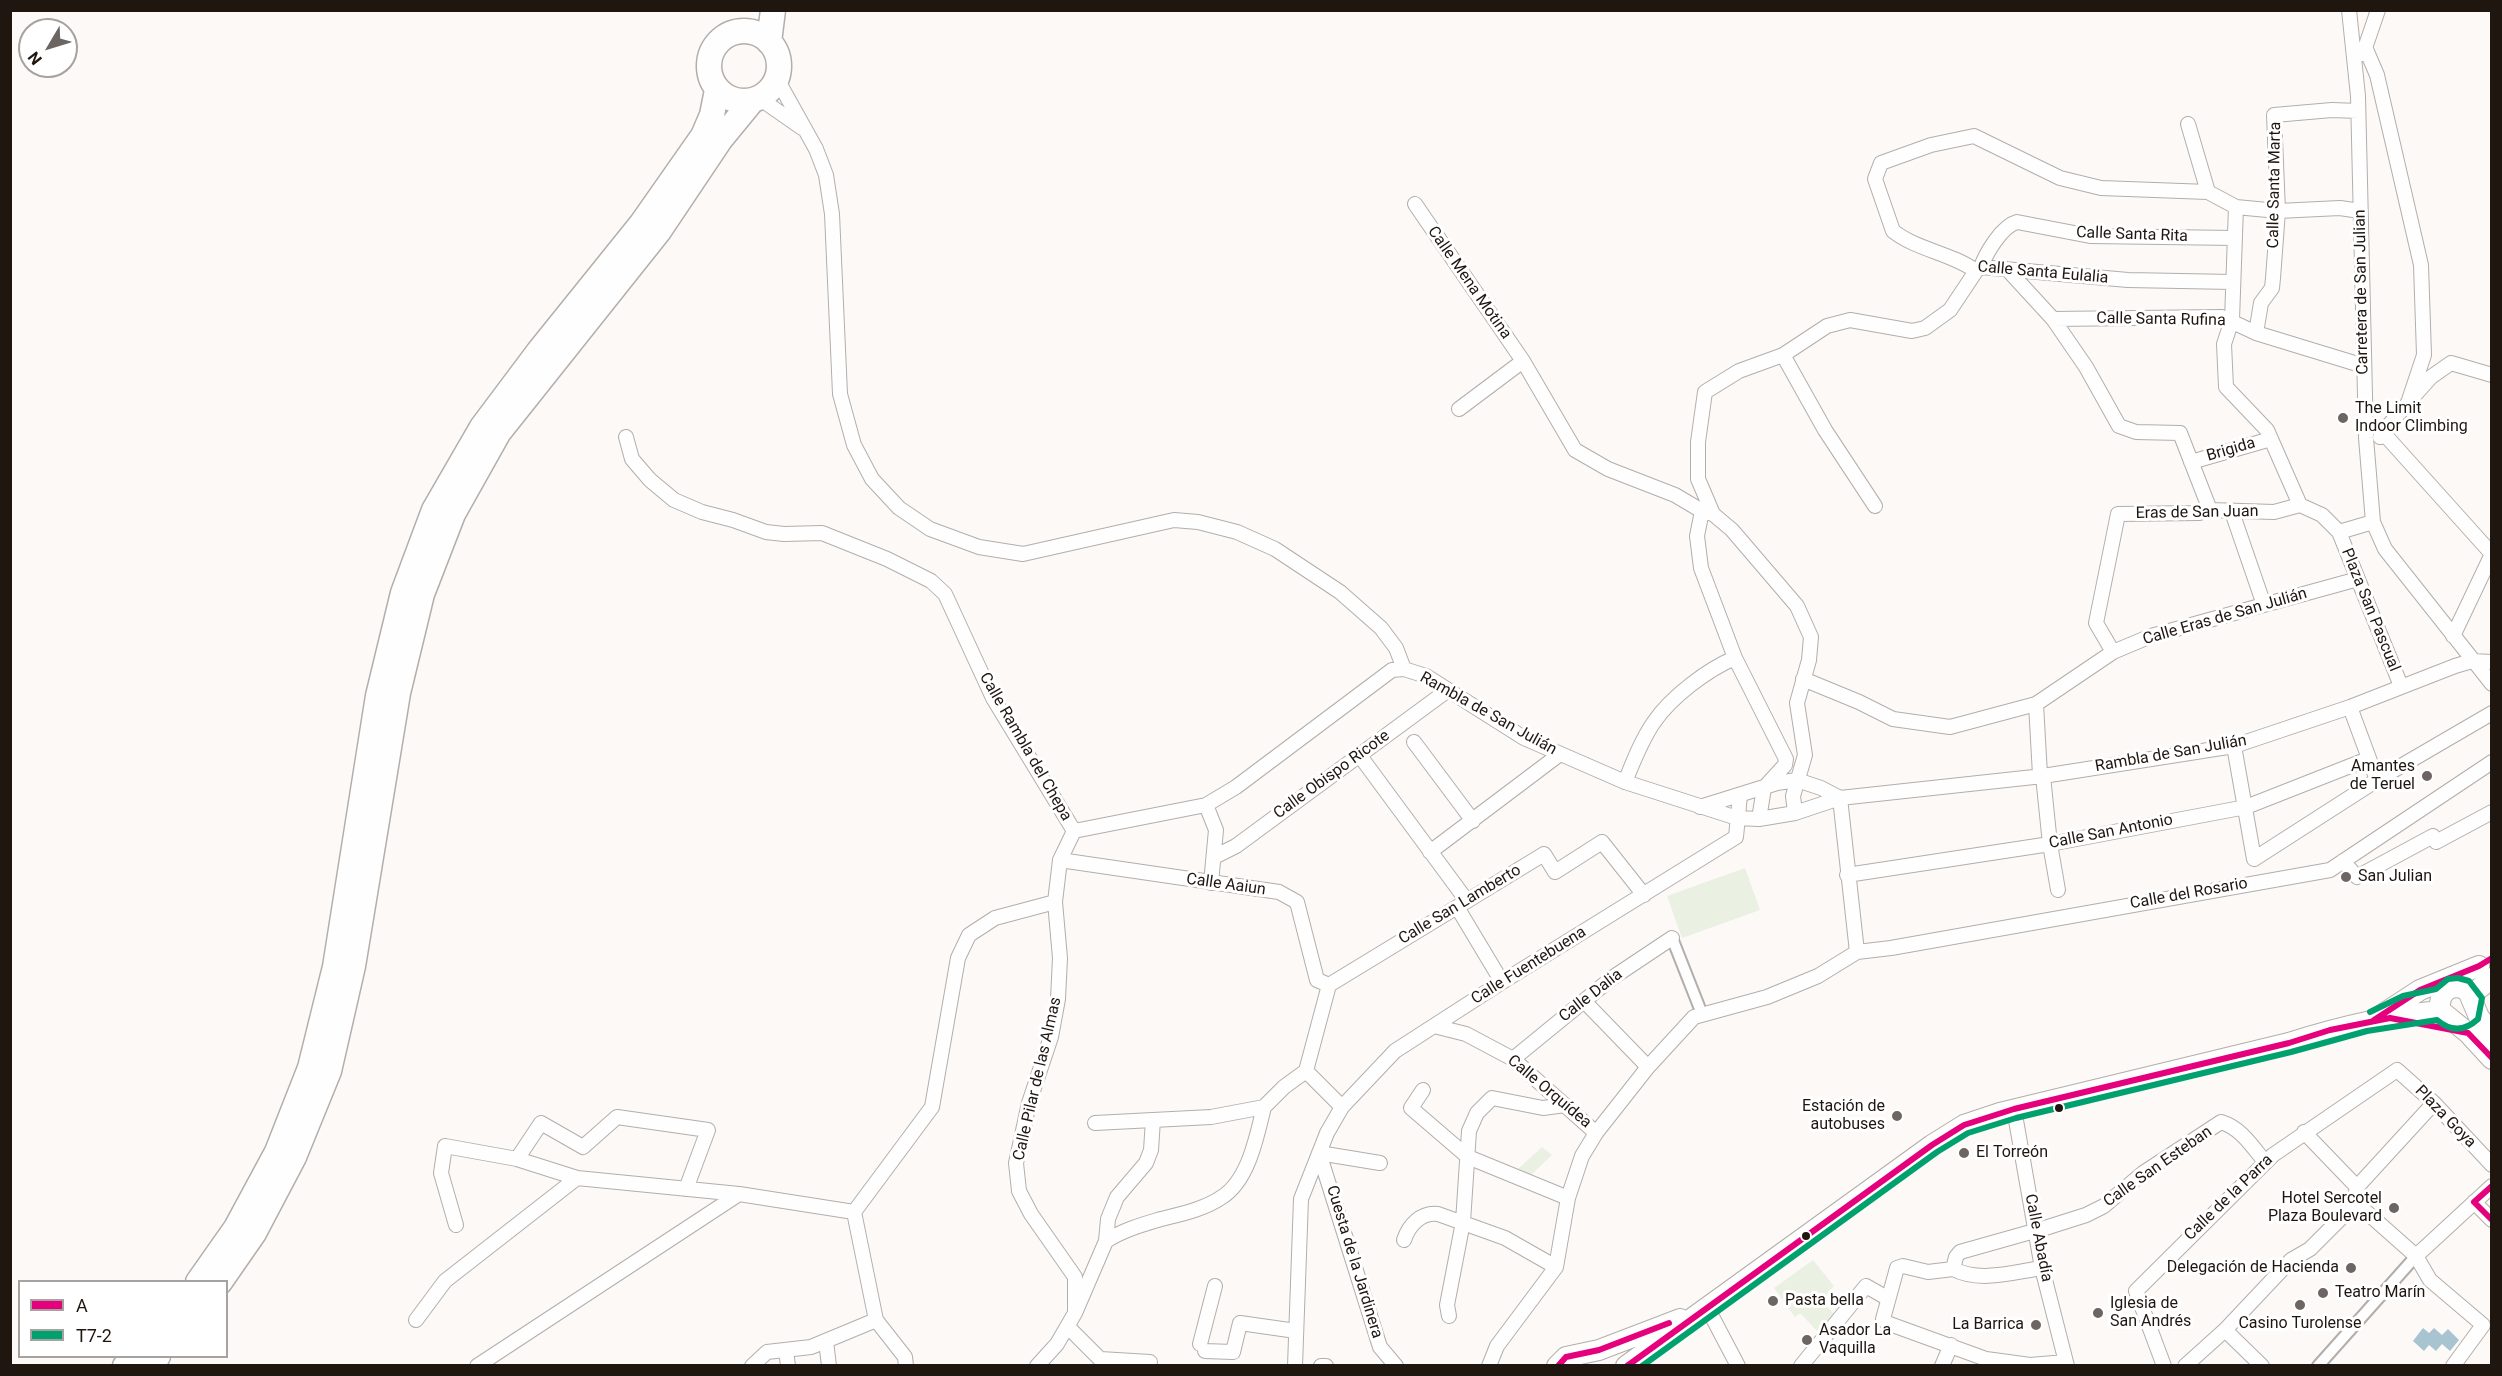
<!DOCTYPE html>
<meta charset="utf-8">
<style>
body{margin:0}
#map{position:relative;width:2502px;height:1376px;overflow:hidden;background:#fcf9f7;font-family:Roboto,sans-serif}
canvas{display:block}
.frame{position:absolute;inset:0;border:12px solid #1f1610;pointer-events:none}
.legend{position:absolute;left:18px;top:1280px;width:210px;height:78px;box-sizing:border-box;background:#fff;border:2px solid #a5a29f;margin:0;padding:8px 10px;list-style:none;font-size:18px;color:#1f1610}
.legend li{display:flex;align-items:center;gap:12px;height:30px}
.legend b{width:30px;border:2px solid #a5a29f}
.north{position:absolute;left:18px;top:18px;width:60px;height:60px;box-sizing:border-box;background:#fff;border:2px solid #a5a29f;border-radius:50%;rotate:232deg;font-size:16px;font-weight:700;line-height:24px;text-align:center;color:#1f1610}
.north::after{content:'';display:block;margin:auto;width:21px;height:27px;background:#6c6561;clip-path:polygon(50% 0,100% 100%,50% 72%,0 100%)}
</style>
<div id="map">
<canvas width="2502" height="1376"></canvas>
<div class="frame"></div>
<ul class="legend">
<li><b style="height:8px;background:#e5007d"></b>A</li>
<li><b style="height:8px;background:#00a16e"></b>T7-2</li>
</ul>
<div class="north">N</div>
</div>
<script>
const ctx = document.querySelector('canvas').getContext('2d');
ctx.lineJoin = 'round';
function fillPath(path, color) {
  ctx.fillStyle = color;
  ctx.fill(path, 'evenodd');
}
function strokePath(path, color, width, dash) {
  ctx.strokeStyle = color;
  ctx.lineWidth = width;
  ctx.lineCap = dash ? 'butt' : 'round';
  ctx.setLineDash(dash || []);
  ctx.stroke(path);
}
function write(font, color, halo, rows, align = 'center') {
  ctx.font = font + ' Roboto,sans-serif';
  ctx.lineWidth = 6;
  ctx.setLineDash([]);
  ctx.textBaseline = 'middle';
  ctx.strokeStyle = halo;
  ctx.fillStyle = color;
  for (const [text, x, y, turn = 0] of rows) {
    ctx.save();
    ctx.translate(x, y);
    ctx.rotate((+turn || 0) * Math.PI / 180);
    ctx.textAlign = isNaN(turn) ? turn : align;
    if (halo) ctx.strokeText(text, 0, 0);
    ctx.fillText(text, 0, 0);
    ctx.restore();
  }
}
fillPath(new Path2D(`
 M1745 868 1760 910 1682 938 1667 896Z
 M1542 1147 1552 1155 1531 1175 1518 1169Z
 M1813 1260 1834 1286 1821 1300 1835 1315 1819 1333 1800 1313 1795 1317 1774 1288Z`), '#eaf1e3');
fillPath(new Path2D(`
 M2423 1328 2429 1333 2434 1328 2442 1335 2448 1329 2459 1340 2450 1351 2442 1344 2436 1351 2429 1345 2424 1351 2413 1341Z`), '#a8c4d1');
const pedestrian = new Path2D(`
 M1672 938 1702 1014
 M2318 1366 2416 1256`);
const minor = new Path2D(`
 M2349 10 2358 96 2366 438 2373 522 2385 549 2492 684
 M2365 47 2377 75 2421 265 2424 355 2408 403 2388 426 2386 436
 M2363 54 2378 10
 M777 79 816 149 826 175 832 214 840 394 854 445 872 479 899 508 930 529 979 547 1023 554 1174 520 1198 522 1237 532 1275 549 1340 592 1381 628 1396 648 1404 669
 M759 98 802 128
 M2188 124 2208 192 2236 207 2232 320 2224 344 2226 387 2267 430 2300 505
 M1415 204 1523 361 1575 450 1608 469 1675 495 1702 511
 M2236 207 2278 211 2340 208 2360 211
 M1981 267C1986 253 2002 226 2017 222L2090 236 2235 238
 M2007 269 2053 319 2086 367 2119 426 2136 432 2180 433 2210 510
 M1976 271C1951 253 1917 250 1893 231L1875 179 1881 163 1931 145 1974 136 2060 178 2101 188 2208 192
 M1976 271 1981 267 2128 280 2233 282
 M2053 319 2222 317 2256 333 2364 366
 M2256 333 2261 303 2272 288 2273 278 2278 211 2274 115 2332 110 2358 111
 M1783 355 1825 430 1875 506
 M2413 397 2431 377 2451 363 2492 375
 M1459 409 1523 361
 M626 437 632 459 650 480 674 500 702 512 733 520 766 532 784 534 822 533 887 559 931 581 945 594 993 698 1074 831 1206 805 1236 787 1392 670 1404 669 1426 676 1524 738 1625 782 1737 818 1759 819 1795 813 1840 798 2043 776 2234 746 2350 707 2455 666 2472 661 2492 662
 M2380 437 2386 436 2492 554
 M2191 462 2271 439
 M2232 512 2264 605
 M1713 514 1698 479V442L1705 392 1739 371 1783 355 1827 326 1850 320 1912 331 1925 328 1950 310 1976 271
 M2339 532 2373 522
 M2453 636 2492 554
 M2113 652 2096 623 2118 514 2199 513 2210 510 2274 512 2300 505 2322 515 2339 532 2401 686
 M1803 679 1859 702 1893 719 1950 727 2036 704
 M2350 707 2377 780
 M1414 742 1473 821
 M2234 746 2254 859 2377 780 2492 713
 M1360 756 1467 901
 M2040 775 2036 704 2113 652 2151 636 2358 579
 M2043 776 2050 844 2058 890
 M1625 782C1633 762 1642 739 1654 722 1671 697 1708 669 1735 658
 M1206 805 1216 830 1211 883
 M1700 807 1777 783 1797 780 1821 788 1840 798
 M1759 819 1764 788 1785 765 1786 759 1735 658 1701 568 1697 536 1702 511 1713 514 1732 530 1797 606 1811 637 1809 660 1797 703 1805 755 1793 796 1795 813
 M1074 831 1060 860 1055 902 1060 958 1058 999 1051 1037 1029 1103 1016 1163 1019 1191 1031 1214 1075 1277V1313
 M1430 852 1560 754
 M1214 857 1236 846 1448 690
 M1060 860 1279 892 1297 902 1317 980 1329 985
 M2343 861 2357 877 2433 836 2436 842 2492 812
 M1847 875 2050 844 2246 807 2368 759
 M1457 907 1502 982
 M1857 952 1891 948 2330 870 2492 762
 M1584 1001 1648 1067
 M1434 1026 1466 1034 1513 1059 1596 1133
 M1513 1059 1612 978 1672 938
 M1306 1071 1329 985 1544 854 1555 872 1602 842 1644 895
 M1306 1071 1342 1107
 M1423 1090 1411 1108 1468 1157 1568 1198
 M2014 1109 2042 1268 2067 1366
 M1095 1123 1211 1117 1264 1107 1284 1087 1306 1071
 M2304 1132 2357 1187
 M517 1159 541 1123 583 1147 617 1117 708 1130 686 1189
 M1380 1163 1319 1153 1380 1347 1396 1366
 M2354 1201 2416 1256 2430 1280 2483 1325 2453 1366
 M2474 1202 2492 1220
 M456 1225 441 1173 445 1146 517 1159 577 1178
 M1404 1240C1409 1225 1421 1212 1438 1214L1505 1238 1556 1267
 M1106 1241C1123 1230 1141 1225 1161 1219 1181 1214 1205 1209 1222 1197 1249 1180 1257 1135 1264 1107
 M2416 1256 2492 1186
 M2042 1268C2014 1272 1980 1283 1953 1269L1956 1257 1960 1252 2045 1228 2086 1215 2104 1206 2143 1173 2221 1122C2241 1128 2252 1146 2265 1162
 M1953 1269 1928 1272 1903 1266 1897 1268 1883 1319 1887 1323 1986 1359 2030 1365 2066 1362
 M1708 1309 1738 1366
 M1449 1316 1447 1305 1463 1222 1469 1131 1477 1113 1492 1098 1543 1108 1565 1105
 M416 1320 445 1281 577 1178 739 1194
 M1068 1327 1100 1359 1150 1362
 M2225 1330 2262 1366
 M826 1341 829 1366
 M1200 1344 1215 1286
 M786 1350 788 1366
 M1205 1351 1233 1352 1240 1323 1296 1331
 M477 1366 739 1194 854 1212
 M752 1366 767 1352 811 1347 876 1320
 M906 1366 905 1357 876 1320 854 1212 932 1107 958 958 969 935 995 918 1055 902
 M1037 1366 1057 1344 1075 1313 1106 1241 1108 1219 1117 1197 1146 1163 1151 1150 1153 1120
 M1295 1366 1301 1199 1327 1133 1342 1107 1395 1051 1502 982 1736 837 1740 795
 M1321 1366H1326
 M1489 1366 1497 1346 1556 1267 1568 1198 1582 1156 1596 1133 1648 1067 1694 1017 1767 997 1818 976 1857 952 1840 798
 M1801 1366 1866 1286 1887 1298
 M1942 1366 1951 1345
 M2164 1366 2136 1291 2273 1155 2397 1070 2434 1103 2492 1165
 M2185 1366 2225 1330 2291 1260 2310 1249 2340 1219 2354 1201 2357 1187 2434 1103`);
const secondary = new Path2D(`
 M2471 995 2492 978
 M2377 1018 2420 990 2479 966
 M2492 1033 2479 1017 2468 991C2452 981 2436 993 2441 1011L2468 1033 2492 1059
 M1557 1366 1566 1357 1599 1350 1680 1319
 M1626 1366 1932 1145 1964 1125 2000 1113 2289 1043C2339 1027 2389 1015 2441 1011`);
const trunk = new Path2D(`
 M709 66a35 35 0 1 1 70 0a35 35 0 1 1-70 0Z
 M769 42 773 10
 M198 1282 236 1228 277 1152 310 1068 335 967 378 696 403 593 434 510 482 427 539 351 642 223 703 136 712 115 717 90
 M220 1282 254 1233 294 1157 329 1071 353 966 398 693 422 594 453 514 499 432 659 231 720 140 752 101
 M125 1366 134 1356
 M151 1366 158 1356`);
strokePath(pedestrian, '#b3aeaa', 14);
strokePath(minor, '#b3aeaa', 16);
strokePath(secondary, '#b3aeaa', 22);
strokePath(trunk, '#b3aeaa', 27);
strokePath(pedestrian, '#fffefe', 10);
strokePath(minor, '#fffefe', 14);
strokePath(secondary, '#fffefe', 20);
strokePath(trunk, '#fffefe', 24);
strokePath(new Path2D(`
 M2374 1020 2420 990 2479 966 2492 958
 M2492 1186 2474 1202 2492 1220
 M1558 1366 1566 1357 1599 1350 1669 1323
 M1627 1366 1932 1145 1964 1125 2014 1109 2289 1043 2330 1030 2390 1018 2468 1033 2492 1058`), '#e5007d', 6);
strokePath(new Path2D(`
 M1642 1366 1937 1152 1968 1133 2016 1118 2291 1052 2367 1031 2437 1020C2451 1032 2465 1031 2478 1019L2482 998 2469 981 2458 978 2448 979 2436 989 2403 996 2370 1012`), '#00a16e', 6);
for (const [x, y, r, color] of [
 [2343,418,6,"#6c6561"],
 [2427,776,6,"#6c6561"],
 [2346,877,6,"#6c6561"],
 [2059,1108,5,"#1f1610"],
 [1897,1116,6,"#6c6561"],
 [1964,1153,6,"#6c6561"],
 [2394,1208,6,"#6c6561"],
 [1806,1236,5,"#1f1610"],
 [2351,1268,6,"#6c6561"],
 [2323,1293,6,"#6c6561"],
 [1773,1301,6,"#6c6561"],
 [2300,1305,6,"#6c6561"],
 [2098,1313,6,"#6c6561"],
 [2036,1325,6,"#6c6561"],
 [1807,1340,6,"#6c6561"]
]) {
  const dot = new Path2D();
  dot.arc(x, y, r, 0, 2 * Math.PI);
  ctx.fillStyle = color;
  ctx.fill(dot);
  strokePath(dot, '#fff', 2);
}
write('16px', '#1f1610', '#fff', [
 ["Calle Santa Marta",2275,185,-89],
 ["Calle Santa Rita",2132,235,2],
 ["Calle Santa Eulalia",2043,273,5],
 ["Calle Mena Motina",1469,283,55],
 ["Carretera de San Julian",2362,292,-91],
 ["Calle Santa Rufina",2161,320,1],
 ["Brigida",2231,450,-16],
 ["Eras de San Juan",2197,513,-1],
 ["Plaza San Pascual",2370,610,68],
 ["Calle Eras de San Julián",2225,617,-16],
 ["Rambla de San Julián",1488,714,29],
 ["Calle Rambla del Chepa",1025,747,60],
 ["Rambla de San Julián",2171,754,-10],
 ["Calle Obispo Ricote",1332,775,-36],
 ["Calle San Antonio",2111,832,-11],
 ["Calle Aaiun",1226,885,8],
 ["Calle del Rosario",2189,894,-10],
 ["Calle San Lamberto",1460,905,-31],
 ["Calle Fuentebuena",1529,966,-32],
 ["Calle Dalia",1591,996,-38],
 ["Calle Pilar de las Almas",1038,1079,-77],
 ["Calle Orquídea",1549,1092,40],
 ["Plaza Goya",2445,1117,46],
 ["Calle San Esteban",2158,1167,-35],
 ["Calle de la Parra",2229,1198,-44],
 ["Calle Abadía",2038,1238,79],
 ["Cuesta de la Jardinera",1354,1262,73]
]);
write('16px', '#1f1610', '#fff', [
 ["The Limit",2355,409],
 ["Indoor Climbing",2355,427],
 ["Amantes",2415,767,"right"],
 ["de Teruel",2415,785,"right"],
 ["San Julian",2358,877],
 ["Estación de",1885,1107,"right"],
 ["autobuses",1885,1125,"right"],
 ["El Torreón",1976,1153],
 ["Hotel Sercotel",2382,1199,"right"],
 ["Plaza Boulevard",2382,1217,"right"],
 ["Delegación de Hacienda",2339,1268,"right"],
 ["Teatro Marín",2335,1293],
 ["Pasta bella",1785,1301],
 ["Iglesia de",2110,1304],
 ["San Andrés",2110,1322],
 ["Casino Turolense",2300,1324,"center"],
 ["La Barrica",2024,1325,"right"],
 ["Asador La",1819,1331],
 ["Vaquilla",1819,1349]
], 'left');
</script>
